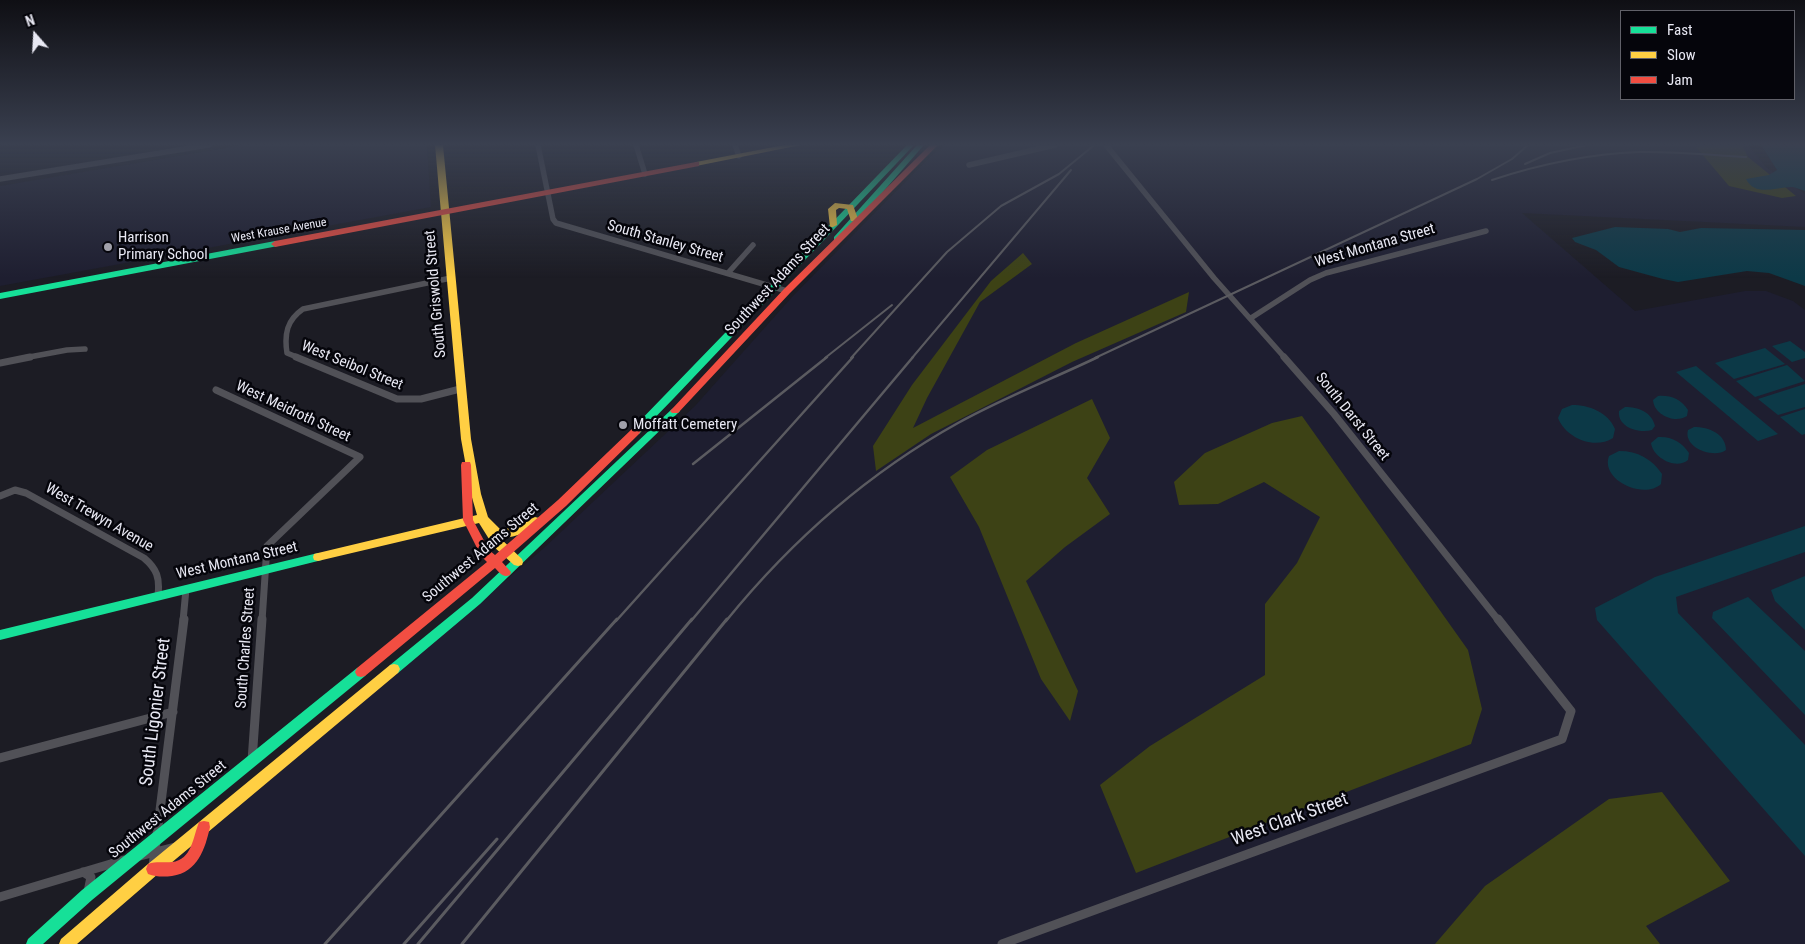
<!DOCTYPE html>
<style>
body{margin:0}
#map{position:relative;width:1805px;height:944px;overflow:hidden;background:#1c1c24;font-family:"Roboto Condensed",sans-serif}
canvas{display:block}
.legend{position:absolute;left:1620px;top:10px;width:175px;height:90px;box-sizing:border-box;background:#05050b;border:1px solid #606068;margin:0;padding:6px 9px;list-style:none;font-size:15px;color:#e8e8f3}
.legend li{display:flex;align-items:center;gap:10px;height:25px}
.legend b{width:25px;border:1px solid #606068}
.north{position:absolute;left:10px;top:10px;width:50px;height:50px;-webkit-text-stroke:4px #05050b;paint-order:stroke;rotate:341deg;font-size:14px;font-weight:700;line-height:20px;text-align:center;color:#e8e8f3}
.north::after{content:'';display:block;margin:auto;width:18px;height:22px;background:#e8e8f3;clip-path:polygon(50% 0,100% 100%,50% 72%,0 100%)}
</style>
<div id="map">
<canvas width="1805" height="944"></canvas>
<ul class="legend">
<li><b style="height:6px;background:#16e098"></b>Fast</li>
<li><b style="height:6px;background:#ffcf43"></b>Slow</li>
<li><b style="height:6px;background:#f24e42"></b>Jam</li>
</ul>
<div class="north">N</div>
</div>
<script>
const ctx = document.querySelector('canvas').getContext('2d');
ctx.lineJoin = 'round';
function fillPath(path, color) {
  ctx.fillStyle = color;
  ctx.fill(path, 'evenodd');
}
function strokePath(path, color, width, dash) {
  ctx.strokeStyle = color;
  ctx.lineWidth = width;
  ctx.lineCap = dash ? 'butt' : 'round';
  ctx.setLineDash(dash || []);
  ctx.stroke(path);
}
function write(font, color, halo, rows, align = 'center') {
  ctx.font = font + ' "Roboto Condensed",sans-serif';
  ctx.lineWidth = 5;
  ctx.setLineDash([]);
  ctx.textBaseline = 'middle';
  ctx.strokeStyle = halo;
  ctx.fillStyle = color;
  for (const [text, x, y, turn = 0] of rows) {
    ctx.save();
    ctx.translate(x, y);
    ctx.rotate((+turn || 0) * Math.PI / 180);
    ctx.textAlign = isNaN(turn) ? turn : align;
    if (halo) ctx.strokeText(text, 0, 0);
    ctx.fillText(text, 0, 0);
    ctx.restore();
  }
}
fillPath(new Path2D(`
 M243 145H427L431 207 0 286V186Z
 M945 145H1748L1766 167 1805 194V227L1522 213 1635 311 1745 291H1766L1793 301 1805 310V944H80L126 902 544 548 695 406 792 297 931 156Z`), '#1e1e30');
fillPath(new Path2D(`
 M1706 145H1742L1748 157 1796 196 1782 198 1729 186 1696 147Z
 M1023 253 1032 264 980 302 927 398 913 428 1076 343 1189 292 1186 312 1072 362 931 434 876 471 873 446 912 385 991 281Z
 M1092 399 1110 438 1087 478 1110 514 1065 547 1026 581 1078 691 1070 721 1041 679 979 527 950 477 987 450Z
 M1302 416 1468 650 1482 709 1471 744 1136 873 1100 785 1150 746 1265 675V604L1297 563 1320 517 1264 482 1218 504 1179 505 1174 482 1205 453 1272 423Z
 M1662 792 1730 881 1646 926 1660 944H1435L1485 886 1609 799Z`), '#3d4215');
fillPath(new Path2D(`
 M1761 145H1805V191C1801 190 1797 188 1793 187 1777 186 1756 198 1746 179L1769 175 1777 170Z
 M1615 227 1668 229 1680 232 1701 228 1805 230V286L1769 273 1747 271 1678 282 1663 279 1619 267 1596 250 1575 242 1572 238Z
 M1790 341 1805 352V358L1792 362 1772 346Z
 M1765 348 1785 364 1734 379 1715 363Z
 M1787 365 1805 381 1755 397 1736 381Z
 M1696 366 1778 434 1758 441 1676 372Z
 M1805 384V407L1778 415 1758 399Z
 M1658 396C1670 395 1681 399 1688 410L1687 416C1675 424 1654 415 1653 400Z
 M1572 405C1589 405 1608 412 1615 429L1613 438C1594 450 1566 438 1558 418L1562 409Z
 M1625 407C1638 407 1652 412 1655 426L1652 430C1639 434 1617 427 1619 411Z
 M1805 409V434L1802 435 1780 417Z
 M1694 427C1709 427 1726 434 1726 450 1714 459 1683 448 1688 430Z
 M1658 437C1671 436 1682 442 1689 453L1688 460C1676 470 1653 458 1651 443Z
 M1619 451C1638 451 1652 459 1662 474L1661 484C1644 500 1600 480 1609 456Z
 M1805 526V552L1676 597 1678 613 1805 745V856L1597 620 1595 608 1655 577Z
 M1805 576V630L1775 601 1771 590Z
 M1748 597 1805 651V715L1712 618 1713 612Z`), '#0c3947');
strokePath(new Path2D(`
 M538 145 553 219 556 223 787 291
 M636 145 645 174
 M735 145 739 156
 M1106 145 1214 278 1285 358
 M969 165 1055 145
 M0 179 209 145
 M728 273 753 245
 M1251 318 1310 280 1326 273 1486 231
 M24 358 67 350 85 349
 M299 358 287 353C284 334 287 320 303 309L451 278`), '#515157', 5.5);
strokePath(new Path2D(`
 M296 357 397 399H421L460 389
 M1284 357 1334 414 1499 621
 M0 363 30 357
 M216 390 360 457 267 546 262 621
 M0 496 15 490 26 493 144 558C157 569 160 578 158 595
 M183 621 186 589`), '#515157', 7);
strokePath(new Path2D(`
 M0 758 173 712
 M252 761 262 619
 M140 856 175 847
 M153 866 184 619
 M83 872 91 877 88 892
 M0 897 124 860
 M1002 944 1562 739 1571 711 1498 619`), '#515157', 9);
fillPath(new Path2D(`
 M907 145H914L674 398 639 434H633L631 431 633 428Z
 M917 145H924L840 241H834V237Z
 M275 241 279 244 278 246 0 299V293Z
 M675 407 680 411 678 413 480 604 398 673 394 674 390 673 388 669 390 665 472 598 672 409Z
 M318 553 322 554 323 557 322 560 318 561 0 640V630Z
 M361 667 365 668 367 672 365 676 92 900 43 944H26L28 939 82 890 357 668Z`), '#16e098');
fillPath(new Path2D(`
 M435 145H443L471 439 481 494 488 517 500 529 512 528 535 517 539 518 540 521 539 524C527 531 513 540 499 537L522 559 523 562 522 565 518 566 514 565 494 547 479 523 318 561 314 560 313 557 314 554 318 553 477 515 471 494 461 439Z
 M784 145H801L696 166 692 164 696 162Z
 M835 203 853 205 858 219 857 221H851L847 209 839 208 836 210 837 225 833 227H830L828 209Z
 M394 664 398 665 400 669 398 673 158 874 77 944H59L61 939 148 864 390 665Z`), '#ffcf43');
fillPath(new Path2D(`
 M930 145H938L790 293 678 413H672L670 411 672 409 784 289Z
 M696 162H699V166L275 247 271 244 275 241Z
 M636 427 639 428 641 431 639 434 566 506 502 562 511 572 510 575C503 578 500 573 495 568L365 676 361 677 357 676 355 672 357 668 487 562 481 556 463 520 461 465 462 462H470L471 465 473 520 489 550 495 555 558 500 633 428Z
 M204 821 209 822 210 827C205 849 198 872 172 876 164 877 156 877 148 874L146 869 148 864C156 861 164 863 172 862 192 860 193 837 199 822Z`), '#f24e42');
strokePath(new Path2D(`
 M1525 164 1550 153 1587 145
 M1492 180C1540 164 1588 154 1639 152 1674 151 1710 155 1746 157
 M825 358 892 305
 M851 358 947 252 1001 206 1059 174 1093 146
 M912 358 1071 170
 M1095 358 1477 179 1512 159 1528 145`), '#5b5b60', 2);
strokePath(new Path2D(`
 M693 464 827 357
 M616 621 853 357
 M691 621 913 357
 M726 621C791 541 868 473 958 423 1003 398 1052 379 1098 357`), '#5b5b60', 2.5);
strokePath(new Path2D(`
 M325 944 617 619
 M404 944 497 839
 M418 944 692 619
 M462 944 727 619`), '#5b5b60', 3);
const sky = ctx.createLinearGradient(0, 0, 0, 278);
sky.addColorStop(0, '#0f0f14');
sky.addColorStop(0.52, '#3a4050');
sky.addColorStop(1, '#3a405000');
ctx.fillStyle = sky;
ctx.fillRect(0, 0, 1805, 278);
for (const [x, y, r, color] of [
 [108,247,5,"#a1a1ab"],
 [623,425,5,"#a1a1ab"]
]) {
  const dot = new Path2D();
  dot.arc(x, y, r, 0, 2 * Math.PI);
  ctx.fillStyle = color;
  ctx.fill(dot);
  strokePath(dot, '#05050b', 2);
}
write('12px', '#e8e8f3', '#05050b', [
 ["West Krause Avenue",279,231,-10]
]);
write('15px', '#e8e8f3', '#05050b', [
 ["Harrison",118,238],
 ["Primary School",118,255],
 ["Moffatt Cemetery",633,425]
], 'left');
write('15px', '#e8e8f3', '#05050b', [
 ["South Stanley Street",665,242,16],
 ["West Montana Street",1375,246,-16],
 ["Southwest Adams Street",778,280,-47],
 ["South Griswold Street",436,294,-95],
 ["West Seibol Street",352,366,22],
 ["West Meidroth Street",293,412,25],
 ["South Darst Street",1352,417,51],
 ["West Trewyn Avenue",99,518,30],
 ["Southwest Adams Street",481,553,-40],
 ["West Montana Street",237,561,-13],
 ["South Charles Street",246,648,-86],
 ["Southwest Adams Street",168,810,-39]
]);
write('18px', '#e8e8f3', '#05050b', [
 ["South Ligonier Street",156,712,-83],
 ["West Clark Street",1290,820,-20]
]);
</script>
